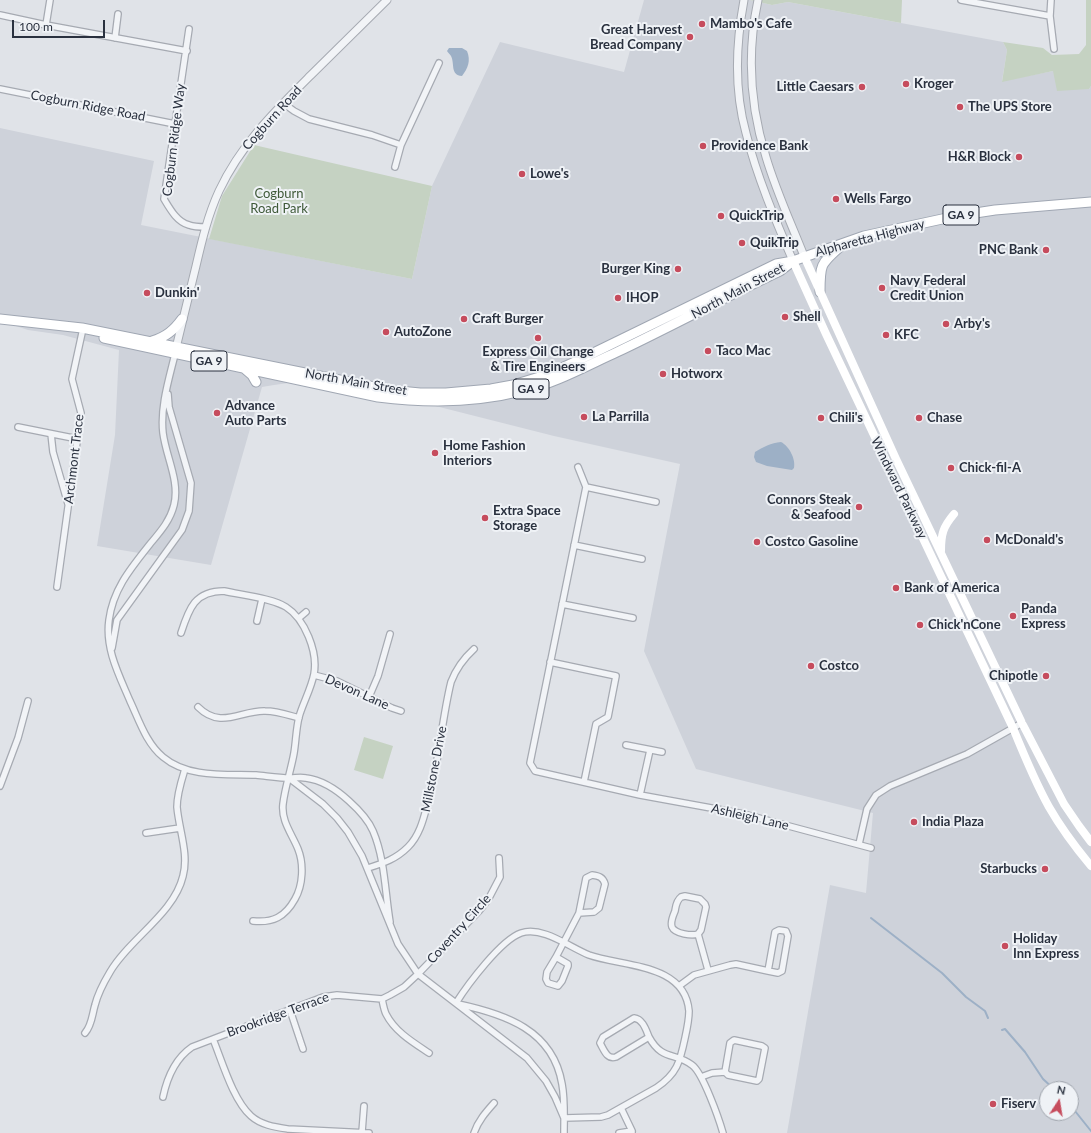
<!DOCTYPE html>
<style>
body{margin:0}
#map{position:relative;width:1091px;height:1133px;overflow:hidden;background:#e0e3e8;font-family:Lato,sans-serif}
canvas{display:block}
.north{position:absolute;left:1039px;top:1081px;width:40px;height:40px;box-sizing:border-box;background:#eff2f6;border:1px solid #a0a5ad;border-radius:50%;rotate:12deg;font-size:11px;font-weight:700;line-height:16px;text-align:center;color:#2a313f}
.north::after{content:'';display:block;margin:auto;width:14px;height:18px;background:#c64c5d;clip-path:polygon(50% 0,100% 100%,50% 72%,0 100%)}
.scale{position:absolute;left:12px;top:20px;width:93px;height:18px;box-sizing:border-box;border:2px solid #2a313f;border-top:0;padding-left:5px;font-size:12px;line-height:14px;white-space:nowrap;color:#2a313f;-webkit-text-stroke:3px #eff2f6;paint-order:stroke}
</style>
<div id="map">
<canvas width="1091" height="1133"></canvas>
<div class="north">N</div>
<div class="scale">100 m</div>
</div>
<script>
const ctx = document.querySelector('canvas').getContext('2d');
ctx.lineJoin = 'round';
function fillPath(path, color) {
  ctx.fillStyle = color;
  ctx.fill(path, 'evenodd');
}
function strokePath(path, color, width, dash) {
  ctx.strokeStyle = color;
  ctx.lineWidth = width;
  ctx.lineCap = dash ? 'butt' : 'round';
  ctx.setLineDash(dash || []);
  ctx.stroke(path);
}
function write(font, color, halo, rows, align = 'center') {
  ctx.font = font + ' Lato,sans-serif';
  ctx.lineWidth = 4;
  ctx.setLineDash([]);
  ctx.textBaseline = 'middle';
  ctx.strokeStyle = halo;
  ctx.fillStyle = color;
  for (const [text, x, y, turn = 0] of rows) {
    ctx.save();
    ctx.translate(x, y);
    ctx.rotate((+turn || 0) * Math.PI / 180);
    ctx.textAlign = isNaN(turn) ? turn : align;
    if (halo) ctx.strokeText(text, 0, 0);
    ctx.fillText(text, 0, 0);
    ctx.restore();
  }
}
fillPath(new Path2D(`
 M644 0H750L772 5 788 2 1003 42 1007 50 1002 81 1053 71 1089 89 1091 86V1133H787L830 885 866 893 873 813 696 769 644 651 680 464 554 436 388 394 310 380 274 385 262 387 211 565 97 546 115 435 119 350 63 335 28 330 7 323H0V128L154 161 141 225 412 279 432 186 500 42 624 72ZM1047 1089H1071V1113H1047Z`), '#ced2da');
fillPath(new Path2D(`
 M750 0H902L901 23 788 2 772 5Z
 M1086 0H1091V86L1089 89 1057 91 1053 71 1002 82 1007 50 1003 42 1043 48 1052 55 1079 54 1086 45Z
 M254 145 432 186 412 279 209 239 222 196Z
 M364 737 393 746 383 779 354 770Z`), '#c5d2c2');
fillPath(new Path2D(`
 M449 48H462L467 51C471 61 468 68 462 76 450 75 455 64 451 56 450 54 448 53 447 51Z
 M781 442C789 446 796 459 794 468L792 470 767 466 756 462 754 457 755 452C763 447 771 443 781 442Z`), '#9db0c6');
strokePath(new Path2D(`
 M871 918 942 973 966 997 985 1011 988 1018
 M1002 1030 1005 1029 1025 1052 1043 1079 1054 1089
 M1071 1106 1091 1131`), '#9db0c6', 2);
const minor = new Path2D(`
 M961 0 1050 16
 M1051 0 1050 16 1054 49
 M0 15 46 25 187 51
 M46 25 50 0
 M189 29 164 199C170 209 177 222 189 225 194 227 200 227 206 227
 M115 38 118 14
 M0 89 175 124
 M283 103 294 111 309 119 372 135 401 145 439 63
 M395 167 401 145
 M175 354C169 379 160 407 163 433 166 457 180 481 174 505 170 521 160 532 150 544 131 568 113 589 109 620 105 649 119 675 130 701 139 720 146 743 163 757 188 778 225 774 256 775 267 776 279 778 290 778 295 778 301 777 306 778 322 780 337 790 349 801 359 810 368 819 373 831 385 859 385 892 390 922
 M18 427 78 439
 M51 434 53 452 68 504
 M578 467 586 487 530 763 535 771 640 795 744 814 871 848
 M586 487 656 502
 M574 545 642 559
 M57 587 81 413 72 379 82 333
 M562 604 633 618
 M299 618 306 612
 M257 621 262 599
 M181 633C189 608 195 591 224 591 241 595 272 598 286 607 305 619 318 652 314 674 311 689 303 703 299 717 296 729 296 741 294 753 291 770 285 787 283 804 281 821 292 834 298 849 304 864 303 885 295 899 285 917 273 923 253 921
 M112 648 117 620 182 530 189 511 191 483 169 407 168 394
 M550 662 616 676 608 717 596 724 584 782
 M314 675 337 681 392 708 401 711
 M369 697 378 676 390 634
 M198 707C221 730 241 710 265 711 277 711 288 715 299 718
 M626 745 662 752
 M289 778 323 804 337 818 348 832 362 856 398 944 418 974 527 1058 546 1081 555 1097 564 1118
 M0 786 18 738 28 701
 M640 795 650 750
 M146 833 180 828
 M859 844 867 809 876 795 890 786 967 754 1022 723
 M368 868C384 863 396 859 408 847 419 836 423 821 427 806 439 765 441 723 451 682 456 669 463 659 474 649
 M592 875C599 876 603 877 605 884L599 908 594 912 579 913 586 878Z
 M685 896 700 899 705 904 706 907 701 930 698 934C692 936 675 934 672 927 670 922 673 916 675 911 676 906 676 901 681 897Z
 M779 930 786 931 788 936 782 971 778 973 768 971 775 932Z
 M698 934 708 970
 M556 957 568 964V966L562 981 558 986 548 983 546 979 547 972 556 957 579 913
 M679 986 694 975 730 965 736 964 768 971
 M382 999C383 1004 384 1010 386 1014 395 1032 414 1043 429 1053
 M456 1003C468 984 501 940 521 933 543 926 569 947 589 955 623 967 685 963 689 1011 689 1020 687 1029 685 1038 680 1062 677 1074 656 1088L608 1115 601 1117 564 1118
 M458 1004C505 1014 553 1030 562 1084 565 1100 564 1117 564 1133
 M290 1010 303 1049
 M634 1018C643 1019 646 1030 649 1037L616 1057C607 1060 604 1050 600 1043L603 1037Z
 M85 1033C92 1025 92 1015 95 1005 98 993 104 982 110 972 129 939 174 914 183 876 189 854 179 830 177 807 177 794 181 782 185 769
 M649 1037C662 1061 675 1052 692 1065 703 1073 719 1119 723 1133
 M213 1039C222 1061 233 1100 251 1116 261 1125 275 1127 288 1129L369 1133
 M734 1040 762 1046 765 1048 759 1079 757 1081 728 1075 725 1072 730 1043Z
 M701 1077 712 1073 725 1072
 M163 1097C167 1078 176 1058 192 1047L323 997 337 995 382 999 390 995 404 987 418 974 479 911 488 900 500 877 499 858
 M621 1108 632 1131
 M362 1132 364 1106
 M474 1133C478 1121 486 1112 494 1103
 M619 1133 632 1131V1133`);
const tertiary = new Path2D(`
 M744 0C736 43 734 90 746 133 757 177 775 219 793 261
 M758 0C747 52 750 106 766 157 776 191 791 223 804 256
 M175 352C182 323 189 294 196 266 202 240 208 215 219 191 241 144 276 110 311 75 336 50 362 25 387 0`);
const primary = new Path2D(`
 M820 292C820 265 820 264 841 246
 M0 319 82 328 389 390 420 393H446L491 389 513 385 546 375 579 360 776 264 793 261 864 236 956 216 995 210 1091 202
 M104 338 378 397C426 403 475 403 522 391 556 383 586 366 617 352 672 326 725 297 780 271L792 262
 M152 341C166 337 174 330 182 319
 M245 369 252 375 256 382`);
strokePath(minor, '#a6aab2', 8);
strokePath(tertiary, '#a6aab2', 9);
strokePath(primary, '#a0a7b3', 11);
strokePath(minor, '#f2f4f7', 5.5);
strokePath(tertiary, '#f2f4f7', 7);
strokePath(new Path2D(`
 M804 256 896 459 1022 723 1064 804 1079 826 1091 842
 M793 261 826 334 1013 728C1024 755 1035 782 1049 807 1061 828 1076 848 1091 866
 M941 551C941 534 943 527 954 514`), '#fff', 8);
strokePath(primary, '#fff', 9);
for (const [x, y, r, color] of [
 [702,24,4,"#c64c5d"],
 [690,37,4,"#c64c5d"],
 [906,84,4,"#c64c5d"],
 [862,87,4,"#c64c5d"],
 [960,107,4,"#c64c5d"],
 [703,146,4,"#c64c5d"],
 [1019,157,4,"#c64c5d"],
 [522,174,4,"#c64c5d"],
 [836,199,4,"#c64c5d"],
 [721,216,4,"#c64c5d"],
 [742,243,4,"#c64c5d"],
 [1046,250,4,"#c64c5d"],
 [678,269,4,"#c64c5d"],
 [882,288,4,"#c64c5d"],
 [147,293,4,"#c64c5d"],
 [618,298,4,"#c64c5d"],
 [785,317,4,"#c64c5d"],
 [464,319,4,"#c64c5d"],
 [946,324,4,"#c64c5d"],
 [386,332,4,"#c64c5d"],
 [886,335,4,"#c64c5d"],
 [538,338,4,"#c64c5d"],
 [708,351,4,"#c64c5d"],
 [663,374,4,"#c64c5d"],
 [217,413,4,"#c64c5d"],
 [584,417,4,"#c64c5d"],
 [821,418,4,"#c64c5d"],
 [919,418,4,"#c64c5d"],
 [435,453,4,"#c64c5d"],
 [951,468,4,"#c64c5d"],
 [859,507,4,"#c64c5d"],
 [485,518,4,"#c64c5d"],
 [987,540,4,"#c64c5d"],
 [757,542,4,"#c64c5d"],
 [896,588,4,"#c64c5d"],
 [1013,616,4,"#c64c5d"],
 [920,625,4,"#c64c5d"],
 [811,666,4,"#c64c5d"],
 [1046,676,4,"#c64c5d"],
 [914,822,4,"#c64c5d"],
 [1045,869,4,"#c64c5d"],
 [1005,946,4,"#c64c5d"],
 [993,1104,4,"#c64c5d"]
]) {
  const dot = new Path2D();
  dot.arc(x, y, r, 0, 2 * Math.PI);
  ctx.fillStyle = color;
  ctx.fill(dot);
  strokePath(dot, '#eff2f6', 1.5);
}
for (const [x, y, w] of [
 [961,215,36],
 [209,361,36],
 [531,389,36]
]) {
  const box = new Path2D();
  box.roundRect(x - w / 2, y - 10, w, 20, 3);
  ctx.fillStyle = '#eff2f6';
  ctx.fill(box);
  strokePath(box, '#2a313f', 1);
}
write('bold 12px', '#2a313f', null, [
 ["GA 9",961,215],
 ["GA 9",209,361],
 ["GA 9",531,389]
]);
write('bold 13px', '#2a313f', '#eff2f6', [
 ["Mambo's Cafe",710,24],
 ["Great Harvest",682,30,"right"],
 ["Bread Company",682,45,"right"],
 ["Kroger",914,84],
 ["Little Caesars",854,87,"right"],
 ["The UPS Store",968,107],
 ["Providence Bank",711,146],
 ["H&R Block",1011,157,"right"],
 ["Lowe's",530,174],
 ["Wells Fargo",844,199],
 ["QuickTrip",729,216],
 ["QuikTrip",750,243],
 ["PNC Bank",1038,250,"right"],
 ["Burger King",670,269,"right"],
 ["Navy Federal",890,281],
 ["Credit Union",890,296],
 ["Dunkin'",155,293],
 ["IHOP",626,298],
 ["Shell",793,317],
 ["Craft Burger",472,319],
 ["Arby's",954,324],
 ["AutoZone",394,332],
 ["KFC",894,335],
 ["Taco Mac",716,351],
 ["Express Oil Change",538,352,"center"],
 ["& Tire Engineers",538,367,"center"],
 ["Hotworx",671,374],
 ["Advance",225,406],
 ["Auto Parts",225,421],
 ["La Parrilla",592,417],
 ["Chili's",829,418],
 ["Chase",927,418],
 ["Home Fashion",443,446],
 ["Interiors",443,461],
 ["Chick-fil-A",959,468],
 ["Connors Steak",851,500,"right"],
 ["& Seafood",851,515,"right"],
 ["Extra Space",493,511],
 ["Storage",493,526],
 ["McDonald's",995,540],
 ["Costco Gasoline",765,542],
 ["Bank of America",904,588],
 ["Panda",1021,609],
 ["Express",1021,624],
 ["Chick'nCone",928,625],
 ["Costco",819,666],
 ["Chipotle",1038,676,"right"],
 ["India Plaza",922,822],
 ["Starbucks",1037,869,"right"],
 ["Holiday",1013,939],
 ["Inn Express",1013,954],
 ["Fiserv",1001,1104]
], 'left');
write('13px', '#2a313f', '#eff2f6', [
 ["Cogburn Ridge Road",88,106,11],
 ["Cogburn Road",272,118,-48],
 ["Cogburn Ridge Way",174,140,-83],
 ["Alpharetta Highway",870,238,-15],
 ["North Main Street",738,291,-28],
 ["North Main Street",356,382,10],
 ["Archmont Trace",74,459,-83],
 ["Windward Parkway",899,488,64],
 ["Devon Lane",357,692,24],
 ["Millstone Drive",434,769,-79],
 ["Ashleigh Lane",750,817,13],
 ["Coventry Circle",459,929,-48],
 ["Brookridge Terrace",278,1015,-20]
]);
write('13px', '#3e5938', '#eff2f6', [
 ["Cogburn",279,194],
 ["Road Park",279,209]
]);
</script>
